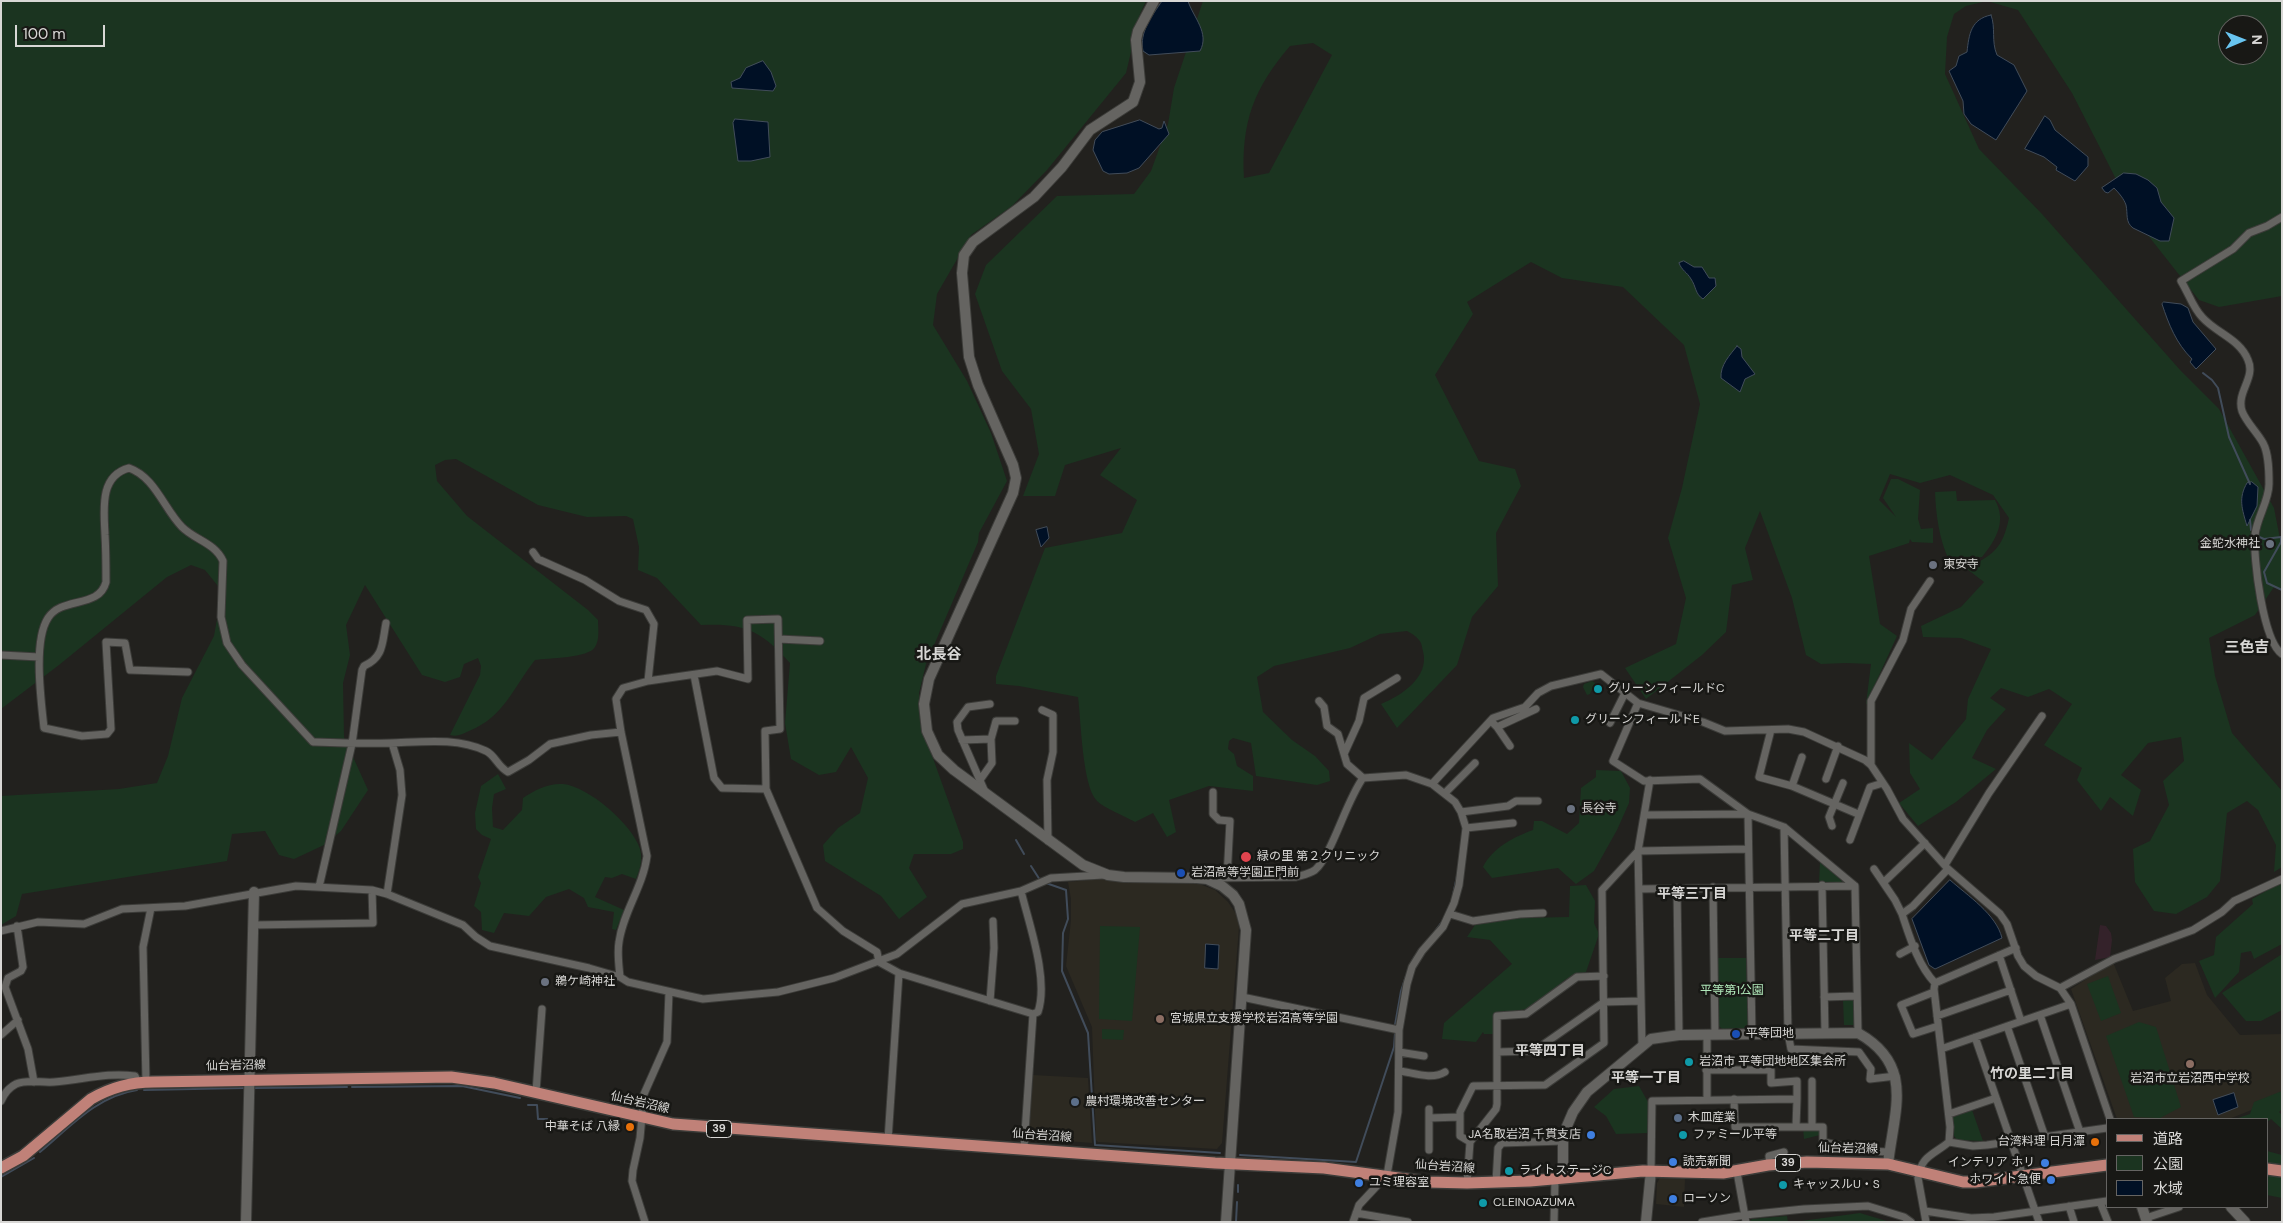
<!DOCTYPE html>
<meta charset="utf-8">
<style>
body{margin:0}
#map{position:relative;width:2283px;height:1223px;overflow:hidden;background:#22211e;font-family:"DM Sans","Noto Sans JP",sans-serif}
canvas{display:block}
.frame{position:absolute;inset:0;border:2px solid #d8d7d5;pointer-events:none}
.legend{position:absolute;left:2106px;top:1118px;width:162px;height:90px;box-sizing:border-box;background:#181815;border:1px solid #656462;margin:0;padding:6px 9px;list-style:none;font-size:15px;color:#d8d7d5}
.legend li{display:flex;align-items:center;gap:10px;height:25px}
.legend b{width:25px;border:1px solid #656462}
.north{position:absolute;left:2218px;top:15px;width:50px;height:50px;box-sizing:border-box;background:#181815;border:1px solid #656462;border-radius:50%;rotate:89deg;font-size:14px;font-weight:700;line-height:20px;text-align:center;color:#d8d7d5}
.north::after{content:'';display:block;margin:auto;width:18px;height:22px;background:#68c4f0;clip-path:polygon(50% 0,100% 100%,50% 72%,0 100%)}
.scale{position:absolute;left:15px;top:25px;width:90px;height:22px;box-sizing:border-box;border:2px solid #d8d7d5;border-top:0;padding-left:6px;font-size:15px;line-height:18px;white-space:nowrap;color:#d8d7d5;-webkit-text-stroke:4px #181815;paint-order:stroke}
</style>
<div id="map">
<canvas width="2283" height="1223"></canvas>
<div class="frame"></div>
<ul class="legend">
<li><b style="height:6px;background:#c08178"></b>道路</li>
<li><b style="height:14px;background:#1b3420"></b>公園</li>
<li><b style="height:14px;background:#001025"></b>水域</li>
</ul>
<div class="north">N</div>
<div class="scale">100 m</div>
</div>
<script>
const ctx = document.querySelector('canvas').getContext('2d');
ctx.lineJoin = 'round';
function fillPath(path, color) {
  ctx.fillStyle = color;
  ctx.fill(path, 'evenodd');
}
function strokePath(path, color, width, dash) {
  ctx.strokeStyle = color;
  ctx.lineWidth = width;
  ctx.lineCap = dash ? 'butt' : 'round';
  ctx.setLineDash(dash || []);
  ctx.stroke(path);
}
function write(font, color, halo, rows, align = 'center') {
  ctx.font = font + ' "DM Sans","Noto Sans JP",sans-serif';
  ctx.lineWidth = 5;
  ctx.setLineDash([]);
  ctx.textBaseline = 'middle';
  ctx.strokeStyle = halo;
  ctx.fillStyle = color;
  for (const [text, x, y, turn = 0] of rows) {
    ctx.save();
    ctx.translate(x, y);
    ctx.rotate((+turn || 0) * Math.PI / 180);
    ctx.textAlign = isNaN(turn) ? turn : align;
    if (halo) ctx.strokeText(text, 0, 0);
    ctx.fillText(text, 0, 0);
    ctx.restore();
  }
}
fillPath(new Path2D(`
 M1102 879 1143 883H1197L1215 890 1228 902 1236 914 1239 927 1222 1143 1217 1149 1098 1142 1096 1140 1092 1027 1066 966 1071 920V899L1068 882Z
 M2113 962 2133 1011 2171 1001 2165 978 2182 964 2195 963 2207 995 2240 1035 2282 1034V1093L2259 1107 2229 1119H2117L2071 989Z
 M1033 1075 1088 1078 1092 1143 1029 1138Z
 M1660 1178 1685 1179 1684 1207 1656 1204 1657 1183Z`), '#2c2921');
fillPath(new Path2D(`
 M2100 925 2106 926 2111 933 2112 940 2110 957 2095 960Z`), '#34222a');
fillPath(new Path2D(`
 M1 1H1146L1140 14 1126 73 1047 170 1012 206 971 235 937 294 933 325 967 381 991 433 1007 481 979 533 978 542 926 664 919 693 920 722 963 842V849L951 854H914L909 868 927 897 899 919 881 896 825 861 823 845 838 828 860 813 868 778 851 747 836 772 819 775 791 759 785 723 790 663C761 630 744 623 701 625L657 578 638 570 639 547 633 519 626 516 587 517 538 505 456 459 445 460 435 465 437 481 467 516 588 610 598 620C598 629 600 639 595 647 589 658 548 658 535 660 513 688 504 717 469 731 462 734 458 737 450 735L480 675 481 666 478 658 464 664 460 677 445 682 422 675 365 585 346 625 350 655 343 683 344 737 368 790 341 831 324 845 294 859 279 855 265 831 232 834 227 861 22 894 16 916 1 925V796L119 789 157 783 168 756 182 698 214 636 222 591 205 570 191 565 167 577 59 665 1 709Z
 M1203 1H1987L1966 6 1954 14 1947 37 1945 74 1979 149 2042 214 2181 371 2219 409 2274 508 2282 549V589L2274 587 2255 615 2209 638 2215 676 2232 733 2282 791V867L2274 872 2276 845 2258 810 2247 801 2227 813 2220 881 2207 897 2176 914 2154 911 2135 882 2133 849 2150 841 2169 805 2163 781 2184 761 2181 737 2148 743 2121 775 2141 790 2133 816 2110 797 2101 811 2077 780 2082 768 2044 745 2072 704 2049 689 2028 697 2001 688 1990 698 2006 709 1987 730 1972 758 1996 769 1956 802 1918 826 1899 803 1920 789 1910 773 1909 743 1932 760 1966 719 1968 699 1991 649 1961 638 1923 637 1921 626 1961 607 1984 582 1967 569C1994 553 2002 550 2009 518L1993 495 1950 475 1920 483 1890 474 1879 500 1896 517 1883 498 1891 479H1898L1920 490 1918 519 1921 529 1933 528V543L1912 542 1910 539 1909 543 1869 556 1880 624 1897 636 1871 693 1868 704H1866L1871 664 1846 663 1821 664 1806 655 1792 598 1760 511 1745 548 1753 580 1732 585 1726 632 1702 655 1646 699 1625 668 1676 644 1686 598 1668 538 1682 488 1700 404 1684 345 1623 287 1562 278 1531 262 1467 302 1473 314 1435 375 1479 461 1515 469 1521 486 1496 533 1498 586 1472 617 1457 665 1397 728 1381 704C1401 696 1430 677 1423 651 1422 648 1422 643 1419 640 1416 636 1411 633 1407 631L1380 634 1350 648 1274 666 1257 677 1263 712 1292 740 1315 756 1329 771 1330 781 1317 785 1256 776 1251 743 1233 738 1229 741 1228 749 1234 754 1237 766 1253 776V791L1209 786 1169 800 1176 832 1167 837 1153 813 1135 822C1125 816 1104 808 1097 801 1082 786 1081 719 1078 697L1019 686 996 684V676L1045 548 1122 533 1137 500 1100 475 1121 448 1065 465 1055 496H1023L1039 454 1031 409 1002 371 975 294 986 265 1057 196 1134 194 1151 171 1168 124 1174 88ZM1313 43 1332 55 1269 173 1244 178C1241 122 1254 88 1290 46Z
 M1987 1H2282V296L2219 307 2199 300 2139 224 2072 93 2018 10ZM2228 25H2258V55H2228Z
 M1956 491 1957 501 1995 500C2007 521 1996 540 1982 557L1949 560C1939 539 1936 515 1935 492Z
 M1592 681 1595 683 1590 694 1587 695 1583 687 1584 684Z
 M1596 770 1621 771 1630 788 1629 803 1617 830 1594 871 1576 884 1558 868 1492 878 1483 867C1492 848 1514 837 1533 830L1534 821H1542L1567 834 1579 823 1581 788 1596 777Z
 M498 774 506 789 494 794 492 808 493 827 503 830 522 810 523 798C535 790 548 783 563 784 588 786 633 825 640 849 643 860 640 869 636 879L622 874 612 878 605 877 595 897 624 910 616 930 612 929 614 912 588 907 584 898 569 889 546 897 529 916 504 913 494 933 482 930 481 912 474 906 481 883 478 877 491 839 482 835 476 829 475 813 481 786Z
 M1820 861 1845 884 1819 883Z
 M2282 882V944L2254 959 2251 951 2241 953 2239 972 2215 998 2199 961 2214 955 2216 937 2253 904 2252 899Z
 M1586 885 1595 901 1594 923 1599 934 1586 972 1566 979 1531 1008 1495 1015 1494 1034H1484L1483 1032 1476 1042 1442 1039 1444 1023 1512 964 1490 940 1467 937 1475 925 1519 918 1569 917 1570 886Z
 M1100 926 1140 927 1132 1021 1099 1019Z
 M2282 954V1010L2261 1021H2246L2222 993Z
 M1716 958H1746L1748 1024 1744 1028 1722 1029 1718 1025Z
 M2108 976 2121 1013 2101 1021 2087 984Z
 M1843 999H1855V1025H1844Z
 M2139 1022 2156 1027 2181 1107 2160 1118 2134 1117 2106 1036Z
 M1102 1029 1124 1030 1123 1040 1102 1039Z
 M1639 1086 1648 1102V1133L1616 1134 1606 1116 1594 1107 1614 1089Z
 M2282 1091V1109L2279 1112 2282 1115V1129L2271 1119 2267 1122V1119H2235L2250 1114 2254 1102Z
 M1972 1110 1983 1141 1957 1140 1952 1133 1951 1118Z
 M1803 1128H1820V1135L1804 1139Z
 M2267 1151 2282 1155V1164L2267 1163Z
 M2267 1175 2282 1177V1198L2267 1195Z
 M1860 1213 1890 1222H1794Z
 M1787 1216 1788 1222H1749L1752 1219Z`), '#1b3420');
const water = new Path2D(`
 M1162 1H1188C1193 17 1210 33 1200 51L1149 55 1143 51C1139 32 1152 16 1162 1Z
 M1991 15C1996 28 1991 41 1997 55L2014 65 2027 91 1996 140 1971 124 1964 114 1963 101 1949 71 1956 66 1959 56 1967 52C1969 34 1971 19 1991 15Z
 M763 61 771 72 776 86 773 91 732 88 731 82 740 78 746 68Z
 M2045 116 2050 120 2055 130 2088 157V166L2075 181 2056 170 2057 167 2044 157 2025 149Z
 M735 119 768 122 770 157 751 161H738L733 123Z
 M1140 120 1159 129 1162 128 1164 121 1169 134 1139 168 1127 173 1109 174 1103 171 1093 150 1095 140 1102 132Z
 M2124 173 2136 174 2148 180 2157 188 2161 202 2174 218 2169 241H2160L2133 228C2125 222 2128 214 2126 205 2124 199 2119 193 2114 188L2108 193 2105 192 2102 188Z
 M1684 261 1694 267H1702L1709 278H1715L1716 286 1703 299C1695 294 1696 286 1691 279 1687 272 1682 271 1679 263Z
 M2164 302 2181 304 2188 308 2193 322 2216 349 2196 369 2190 362 2192 359C2176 343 2169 325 2162 304Z
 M1737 346 1741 349 1742 357 1755 374 1745 379 1740 392 1721 378C1720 365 1730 355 1737 346Z
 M2252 482 2258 487 2257 506 2247 526C2242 509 2238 498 2247 483Z
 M1047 527 1049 538 1041 547 1036 530Z
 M1950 880C1968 896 1996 914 2002 938L1935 969 1929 965 1912 919Z
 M1206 944 1219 945 1218 969 1205 968Z
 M2234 1093 2238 1107 2218 1115 2213 1100Z`);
fillPath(water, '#001025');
strokePath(water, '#414c5a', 1);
strokePath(new Path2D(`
 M2203 373 2212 380 2218 388 2229 437 2250 484
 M2250 520 2251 530
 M2257 536 2264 539 2281 537V542L2264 572 2267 583 2282 590
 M1016 840 1024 854
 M1031 866 1040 880
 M1046 883 1066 890 1068 919 1063 933 1062 971 1088 1033 1095 1145 1220 1153
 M1453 895 1457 876
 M1435 931 1441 923
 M1410 965 1415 956
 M1395 1025 1401 991 1406 976
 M352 1087 462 1086 520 1098
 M254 1088 347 1087
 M144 1090 244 1088
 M528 1105H537L538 1119H551L550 1127
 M40 1152C70 1127 97 1096 137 1090
 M1240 1155 1356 1162 1394 1047 1395 1033
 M1 1177 34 1158
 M1238 1185V1192
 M1236 1222 1237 1202`), '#414c5a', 2);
const street = new Path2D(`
 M2282 217 2267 226 2249 233 2233 249 2181 281C2188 292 2193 308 2202 317 2216 333 2240 339 2248 360 2256 378 2236 392 2242 411 2246 422 2257 432 2263 443 2269 454 2269 472 2269 484 2269 501 2257 517 2255 535 2253 558 2263 641 2282 654
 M533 552 538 559 585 580 619 601 646 610 654 624 648 681
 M779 639 820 641
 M1 655 39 657
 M188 672 130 670 125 643 106 642 111 729 107 734 82 736 44 728C41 700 33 641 48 618 62 596 99 609 106 582 106 567 106 551 105 535 104 510 99 476 129 468 155 477 164 509 182 527 195 540 215 543 223 561L221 617 227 643 242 665 313 742C339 743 364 744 390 743 421 742 457 737 486 751 495 755 498 767 508 772L529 760 550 744 591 735 621 732
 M694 675 714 778 722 788 766 789 817 908 843 931 877 952 879 962 899 973 1033 1014
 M1319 701 1324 707 1327 726 1338 734 1344 754
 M1638 703 1613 761 1644 781 1700 779 1748 814 1784 827 1855 886 1858 1033
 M1042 710 1053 715V752L1047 780 1048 841
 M1491 721 1497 727 1536 709
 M1610 723 1625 693
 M1497 727 1510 746
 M1771 730 1759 777 1792 786 1858 814
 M962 740 991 739
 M1871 765V701L1903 640 1911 609 1930 581
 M1363 778 1347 764 1344 754 1359 721 1364 698 1397 678
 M1826 779 1838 746
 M980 780 992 763 991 739 996 721H1015
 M1432 784 1493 718 1525 707 1538 693 1551 686 1601 674 1638 703 1703 722 1725 731 1788 729 1804 732 1865 760 1871 765 1887 789 1903 819 1948 869 2000 914 2007 924 2018 956 2024 966 2036 976 2060 988 2071 1004 2110 1119
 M1792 786 1802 757
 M985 792 958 730 957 722 968 707 990 704
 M1213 792V814L1219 820 1230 821 1227 878
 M1445 793 1475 763
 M1461 812 1508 806 1516 801H1538
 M1748 814 1752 1034
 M1645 815 1748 814
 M1832 826 1829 817 1843 783
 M1784 827 1788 1033 1791 1049 1859 1052 1871 1069 1870 1079 1896 1076
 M1466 828 1513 823
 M1850 840 1870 787 1883 783
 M1945 865 1989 793 2042 716
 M1874 869 1895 900 1902 914
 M1208 878 1296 877C1303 875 1309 874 1315 870 1332 855 1346 801 1363 778L1406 775 1432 784 1455 802 1461 812 1466 828 1459 885 1454 903 1443 927 1422 951 1412 967 1407 984 1399 1030 1398 1112 1387 1175 1359 1205 1353 1222
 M1884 882 1925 843
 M1822 885 1825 1033
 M319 887 352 744 362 670 364 666C384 657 382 643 386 623
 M1713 887 1715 1035
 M1677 888 1679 1035
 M1639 889 1855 886
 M1021 891C1029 924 1049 979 1038 1012L1033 1014 1024 1148
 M387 894 402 795 400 770 392 743
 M1450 914 1473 921 1520 914 1543 913
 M254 925 373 923 372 890
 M17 926 23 967 21 971 8 978 5 987 28 1049 34 1082
 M1 931 38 922 84 924 122 909 185 906 296 886 372 890 387 894 463 925 476 937 490 946 589 968 620 977 628 982 689 996 703 999 778 992 834 978 897 954 962 904 1021 891 1051 878 1103 875
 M1900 954 1915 946
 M1999 955 2021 1021
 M620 977C619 966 617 953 619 942 623 912 643 887 647 856L621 732 616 699 623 688 648 681 717 671 748 679 747 620 778 619 780 729 765 731 766 789
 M1935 983C1918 965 1910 938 1902 914L1913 906 1948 869
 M1935 983 2016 948
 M2060 988 2114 959 2193 930 2222 912 2234 901 2282 879
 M1934 992 1901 1005 1913 1034 1938 1026
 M1242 997 1399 1030
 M1824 997 1857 996
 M990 1001 994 948 993 921
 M2040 1015 2080 1132
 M1937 1016 2011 990
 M2007 1026 2045 1137
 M1 1035 18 1020
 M1975 1037 2039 1222
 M1642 1045 1638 851 1650 780
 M1941 1049 2071 1004
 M1399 1052 1424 1056
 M1497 1052 1534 1051 1604 1002 1641 1001
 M1706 1070H1771V1083L1797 1081V1099
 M1400 1071C1414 1073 1432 1080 1445 1072
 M146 1082 143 947 151 908
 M536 1092 542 1009
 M1707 1099V1035
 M1734 1099 1735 1127H1796
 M1 1101C4 1094 8 1088 16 1084 28 1079 41 1083 54 1082 82 1080 107 1072 135 1076L138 1083
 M1429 1109V1150
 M1949 1114 1996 1098
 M1429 1118 1460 1117
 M1812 1127V1081
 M888 1140 899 973
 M1470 1142 1460 1136V1112L1473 1086 1545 1085 1604 1043 1602 890 1638 851 1748 849
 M1949 1142 1973 1146 1987 1145 2107 1128
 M1770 1165 1769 1156 1784 1152
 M1651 1171 1652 1101 1797 1099 1796 1127H1823V1142L1866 1151 1889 1152
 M1737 1172 1746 1222
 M1496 1182 1498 1148 1502 1143 1563 1141
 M1467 1183 1470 1142 1496 1109 1497 1104V1016L1526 1014 1577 977 1604 976
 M2100 1202 2108 1222
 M2069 1206 2074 1222
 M1925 1211 1971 1218 1994 1217 2107 1201
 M1356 1213 1408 1222
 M2146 1218 2179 1207
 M645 1222 632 1181 633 1170 640 1138 644 1094 667 1042 669 992
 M1554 1222 1555 1179
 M1702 1222 1745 1215 1804 1209 1868 1206 1904 1217 1911 1222
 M1926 1222 1918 1178C1921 1156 1933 1155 1949 1142L1950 1127 1934 989 1935 983`);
const secondary = new Path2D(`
 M1154 1 1138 31 1136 40 1140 82 1133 102 1090 130 1062 167 1034 197 973 242 964 255 962 273 969 357 978 385 1013 465 1016 478 1013 493 929 679 924 704 927 731 938 755 954 770 1083 865 1108 875 1124 877 1197 878 1207 879 1222 886 1233 895 1239 904 1246 930 1226 1222
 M1563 1178V1141L1567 1126 1573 1112 1587 1092 1651 1039 1679 1035 1858 1033C1915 1065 1894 1110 1888 1164
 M2142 1207 2147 1222
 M2231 1207 2245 1222
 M246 1222 254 892
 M1646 1222 1651 1171`);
const primary = new Path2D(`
 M1 1168 23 1156 91 1099C110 1088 131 1082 153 1082L451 1077 494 1083 673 1124 1215 1163 1324 1168 1428 1182 1467 1183 1530 1181 1643 1171 1723 1173 1768 1165 1807 1162 1888 1164 1963 1182H1975L2107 1165
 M2267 1169 2282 1171`);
strokePath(street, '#3c3c39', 9);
strokePath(secondary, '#3c3c39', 12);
strokePath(primary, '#3c3c39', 14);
strokePath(street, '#656461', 7);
strokePath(secondary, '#656461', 10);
strokePath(primary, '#c08178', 11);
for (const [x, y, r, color] of [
 [2270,544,5,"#6b7280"],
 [1933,565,5,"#6b7280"],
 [1598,689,5,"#0f9aa8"],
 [1575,720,5,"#0f9aa8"],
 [1571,809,5,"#6b7280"],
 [1246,857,6,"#e0444e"],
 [1181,873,5,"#1a4fb4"],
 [545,982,5,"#6b7280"],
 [1160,1019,5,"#8d6e63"],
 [1736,1034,5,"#1a4fb4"],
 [1689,1062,5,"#0f9aa8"],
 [2190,1064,5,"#8d6e63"],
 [1075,1102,5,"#5c6f8a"],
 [1678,1118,5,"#5c6f8a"],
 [630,1127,5,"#e8710a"],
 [1591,1135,5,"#3f7fe0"],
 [1683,1135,5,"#0f9aa8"],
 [2095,1142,5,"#e8710a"],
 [1673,1162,5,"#3f7fe0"],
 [2045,1163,5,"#3f7fe0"],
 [1509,1171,5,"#0f9aa8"],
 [2051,1180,5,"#3f7fe0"],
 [1359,1183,5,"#3f7fe0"],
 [1783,1185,5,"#0f9aa8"],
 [1673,1199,5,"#3f7fe0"],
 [1483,1203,5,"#0f9aa8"]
]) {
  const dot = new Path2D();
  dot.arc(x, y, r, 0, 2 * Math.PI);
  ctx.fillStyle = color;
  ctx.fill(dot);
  strokePath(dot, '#181815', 2);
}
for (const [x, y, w] of [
 [719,1129,25],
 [1788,1163,25]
]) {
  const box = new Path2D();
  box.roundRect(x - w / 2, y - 8.5, w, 17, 4);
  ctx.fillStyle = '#181815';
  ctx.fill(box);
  strokePath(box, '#d8d7d5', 1);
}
write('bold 11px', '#d8d7d5', null, [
 ["39",719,1129],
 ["39",1788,1163]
]);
write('12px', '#d8d7d5', '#181815', [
 ["金蛇水神社",2260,544,"right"],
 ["東安寺",1943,565],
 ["グリーンフィールドC",1608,689],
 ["グリーンフィールドE",1585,720],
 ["長谷寺",1581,809],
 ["緑の里 第２クリニック",1257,857],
 ["岩沼高等学園正門前",1191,873],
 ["鵜ケ崎神社",555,982],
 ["宮城県立支援学校岩沼高等学園",1170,1019],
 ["平等団地",1746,1034],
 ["岩沼市 平等団地地区集会所",1699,1062],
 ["岩沼市立岩沼西中学校",2190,1079,"center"],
 ["農村環境改善センター",1085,1102],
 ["木皿産業",1688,1118],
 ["中華そば 八縁",620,1127,"right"],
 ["JA名取岩沼 千貫支店",1581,1135,"right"],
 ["ファミール平等",1693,1135],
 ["台湾料理 日月潭",2085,1142,"right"],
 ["読売新聞",1683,1162],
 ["インテリア ホリ",2035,1163,"right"],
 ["ライトステージC",1519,1171],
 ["ホワイト急便",2041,1180,"right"],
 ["ユミ理容室",1369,1183],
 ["キャッスルU・S",1793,1185],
 ["ローソン",1683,1199],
 ["CLEINOAZUMA",1493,1203]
], 'left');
write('12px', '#b0e7b9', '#181815', [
 ["平等第1公園",1732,991]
]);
write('12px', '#d8d7d5', '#181815', [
 ["仙台岩沼線",236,1066,-1],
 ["仙台岩沼線",640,1103,13],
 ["仙台岩沼線",1042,1136,4],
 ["仙台岩沼線",1848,1149,1],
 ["仙台岩沼線",1445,1167,4]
]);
write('bold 14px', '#d8d7d5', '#181815', [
 ["平等三丁目",1692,894],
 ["平等二丁目",1824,936],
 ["平等四丁目",1550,1051],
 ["竹の里二丁目",2032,1074],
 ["平等一丁目",1646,1078]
]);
write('bold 15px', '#d8d7d5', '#181815', [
 ["三色吉",2247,648],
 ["北長谷",939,655]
]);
</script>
